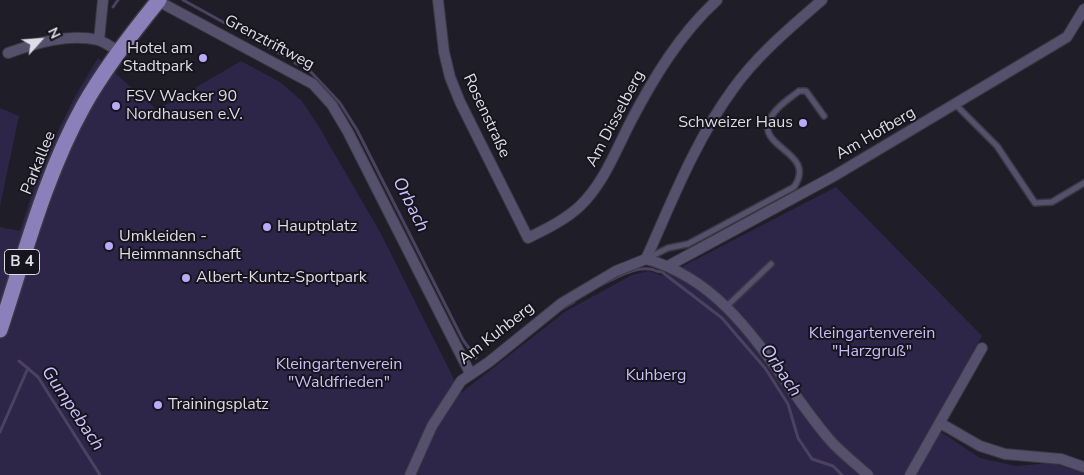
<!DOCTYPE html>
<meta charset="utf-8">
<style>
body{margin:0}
#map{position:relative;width:1084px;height:475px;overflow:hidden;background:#1f1d27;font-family:"Nunito Sans",sans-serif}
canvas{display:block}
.north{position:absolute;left:15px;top:15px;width:50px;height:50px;-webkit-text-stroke:4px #16141e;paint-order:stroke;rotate:64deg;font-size:14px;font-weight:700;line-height:20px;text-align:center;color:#dedde4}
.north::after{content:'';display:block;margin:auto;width:18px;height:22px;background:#dedde4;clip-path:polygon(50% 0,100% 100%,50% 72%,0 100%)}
</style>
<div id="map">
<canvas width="1084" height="475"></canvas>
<div class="north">N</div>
</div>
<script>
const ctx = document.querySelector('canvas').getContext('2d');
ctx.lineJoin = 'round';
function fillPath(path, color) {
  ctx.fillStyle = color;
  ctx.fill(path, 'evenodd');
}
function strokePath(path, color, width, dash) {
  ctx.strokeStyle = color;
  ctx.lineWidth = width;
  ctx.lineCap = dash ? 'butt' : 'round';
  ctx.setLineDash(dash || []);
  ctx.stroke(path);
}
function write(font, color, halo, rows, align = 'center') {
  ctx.font = font + ' "Nunito Sans",sans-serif';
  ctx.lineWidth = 4;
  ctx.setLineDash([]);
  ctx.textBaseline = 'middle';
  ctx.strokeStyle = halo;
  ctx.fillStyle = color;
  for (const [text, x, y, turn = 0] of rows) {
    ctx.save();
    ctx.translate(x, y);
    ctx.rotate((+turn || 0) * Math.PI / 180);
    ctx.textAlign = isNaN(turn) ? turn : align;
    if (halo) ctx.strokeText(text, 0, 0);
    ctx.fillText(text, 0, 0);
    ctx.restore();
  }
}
fillPath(new Path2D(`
 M98 58 157 110 241 61 280 82 301 100 319 127 380 232 461 393 566 311 632 275 648 271 664 276 836 187 982 336 932 426 980 458 1016 466 1052 463 1084 473V475H0V227L20 231 41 166 74 98Z
 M0 108 19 116 0 206Z`), '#2e2648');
strokePath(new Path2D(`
 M183 0 232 27
 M113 7 118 0
 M241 32 284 56
 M295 63 298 64
 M310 71 340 103 357 130 463 340 476 358
 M656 271 662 272 722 318 739 338 765 368 788 404 798 438 812 459 833 466 842 475
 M603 284C618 277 636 265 654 270
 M562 309 574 302
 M19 361 38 377 100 475
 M0 432 28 368`), '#4b425f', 3);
const lane = new Path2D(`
 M956 105 997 146 1035 203 1052 202 1084 183
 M648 258 668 248 688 244 794 187C818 152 755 148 770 119 776 107 789 99 799 91H806L824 116
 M727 306 771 264`);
const street = new Path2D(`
 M438 0 444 52 450 77 460 102 528 238C546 229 565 220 580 206 604 183 616 150 631 121 654 77 680 34 717 0
 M158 1 313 84 332 105 348 132 470 373
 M99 40 103 0
 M8 53C36 43 69 33 98 40 105 42 113 48 119 52
 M646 259C672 201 695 141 733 89 757 55 791 27 822 0
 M646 259C736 284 773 373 829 439 840 452 855 463 868 475
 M668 266 834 176 1067 37 1084 9
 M940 423 980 446 1005 454 1061 459 1084 467
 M410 475 432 426 461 381 489 362 562 303 616 271 646 259
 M910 475 982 348`);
const primary = new Path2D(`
 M0 330C25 254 45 175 84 105 105 68 132 33 159 0`);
strokePath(lane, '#3a3841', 8);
strokePath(street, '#3a3841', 12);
strokePath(primary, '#3a3841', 18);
strokePath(lane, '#55506c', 5);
strokePath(street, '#55506c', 10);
strokePath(primary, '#8c80ba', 15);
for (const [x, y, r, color] of [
 [203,58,5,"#baaaf7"],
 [116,106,5,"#baaaf7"],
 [803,123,5,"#baaaf7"],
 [267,227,5,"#baaaf7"],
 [109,246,5,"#baaaf7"],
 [186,278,5,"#baaaf7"],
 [158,405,5,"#baaaf7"]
]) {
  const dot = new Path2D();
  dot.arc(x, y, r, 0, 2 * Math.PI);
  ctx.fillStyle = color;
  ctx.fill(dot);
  strokePath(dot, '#16141e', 2);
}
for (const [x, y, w] of [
 [22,262,35]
]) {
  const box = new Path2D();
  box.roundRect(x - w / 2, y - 12.5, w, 25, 4);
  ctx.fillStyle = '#16141e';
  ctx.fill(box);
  strokePath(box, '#dedde4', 1);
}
write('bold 15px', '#dedde4', null, [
 ["B 4",22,262]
]);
write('16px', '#dedde4', '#16141e', [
 ["Grenztriftweg",269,43,28],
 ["Rosenstraße",486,116,65],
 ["Am Disselberg",616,119,-62],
 ["Am Hofberg",876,134,-30],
 ["Parkallee",39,163,-68],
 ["Am Kuhberg",497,334,-38]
]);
write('16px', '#dedde4', '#16141e', [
 ["Hotel am",193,49,"right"],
 ["Stadtpark",193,67,"right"],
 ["FSV Wacker 90",126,97],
 ["Nordhausen e.V.",126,115],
 ["Schweizer Haus",793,123,"right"],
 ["Hauptplatz",277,227],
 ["Umkleiden -",119,237],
 ["Heimmannschaft",119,255],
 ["Albert-Kuntz-Sportpark",196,278],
 ["Trainingsplatz",168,405]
], 'left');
write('16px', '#c8bef6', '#16141e', [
 ["Kleingartenverein",872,334],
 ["\"Harzgruß\"",872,352],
 ["Kleingartenverein",339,365],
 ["\"Waldfrieden\"",339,383],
 ["Kuhberg",656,376]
]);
write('italic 18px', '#ccc2fb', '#16141e', [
 ["Orbach",410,205,63],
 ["Orbach",780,371,56],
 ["Gumpebach",72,409,56]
]);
</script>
